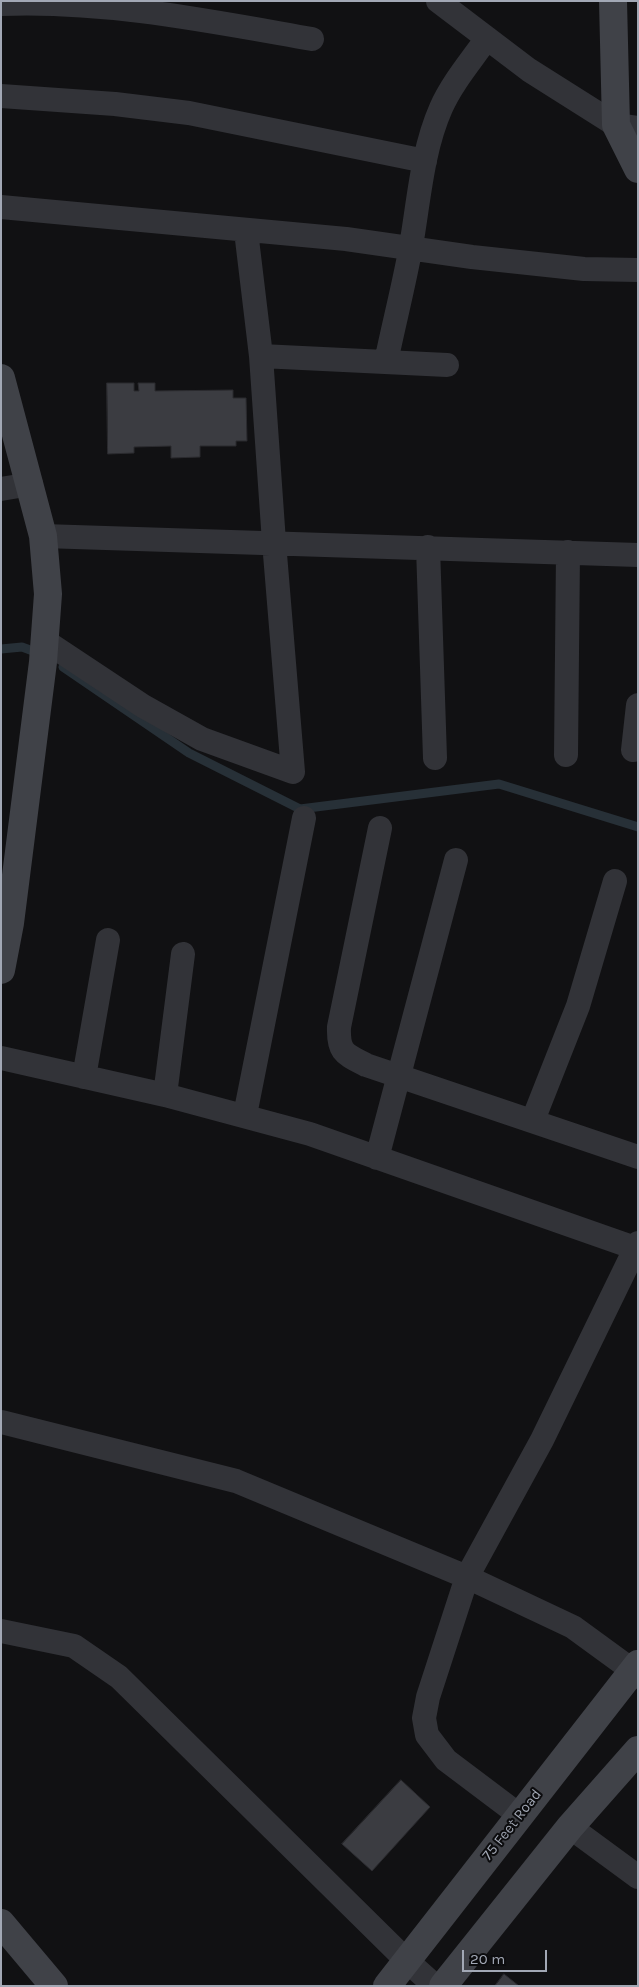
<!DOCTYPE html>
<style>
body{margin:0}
#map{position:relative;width:639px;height:1987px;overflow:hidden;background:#111113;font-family:Karla,sans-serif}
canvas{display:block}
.frame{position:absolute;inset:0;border:2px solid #a2a8b5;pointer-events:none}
.scale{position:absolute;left:462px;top:1950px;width:85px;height:22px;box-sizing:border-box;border:2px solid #a2a8b5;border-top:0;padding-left:6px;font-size:15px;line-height:18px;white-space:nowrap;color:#a2a8b5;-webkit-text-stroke:4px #0c0c0e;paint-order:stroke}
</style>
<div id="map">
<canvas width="639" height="1987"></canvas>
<div class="frame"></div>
<div class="scale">20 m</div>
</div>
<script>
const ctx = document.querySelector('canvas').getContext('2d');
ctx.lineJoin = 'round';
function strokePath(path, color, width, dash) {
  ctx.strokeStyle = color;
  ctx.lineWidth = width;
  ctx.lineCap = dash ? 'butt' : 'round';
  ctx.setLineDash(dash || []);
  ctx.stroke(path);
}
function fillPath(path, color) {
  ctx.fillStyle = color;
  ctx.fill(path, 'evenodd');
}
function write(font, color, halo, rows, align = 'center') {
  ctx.font = font + ' Karla,sans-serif';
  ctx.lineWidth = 4;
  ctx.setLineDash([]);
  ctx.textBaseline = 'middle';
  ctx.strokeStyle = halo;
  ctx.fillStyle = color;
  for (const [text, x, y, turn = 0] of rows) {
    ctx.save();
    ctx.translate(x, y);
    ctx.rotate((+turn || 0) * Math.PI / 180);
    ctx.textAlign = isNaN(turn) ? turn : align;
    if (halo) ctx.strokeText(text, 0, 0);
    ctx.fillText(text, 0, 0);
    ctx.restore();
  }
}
strokePath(new Path2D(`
 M1 649 22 647 41 654
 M63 667 189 753 300 809 499 784 638 827`), '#273037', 9);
const building = new Path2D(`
 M107 383H134V391H139L138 383H155V391L233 390V398H246L247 441H236V446H200V457L171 458V446L134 447V453L108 454Z
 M401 1780 430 1807 372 1871 342 1844Z
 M504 1974 519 1986H495Z`);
fillPath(building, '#3b3c41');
strokePath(building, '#2b2b2f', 1);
strokePath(new Path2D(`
 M438 1 529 70 616 125 638 128
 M1 4C106 0 209 21 312 39
 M1 96 115 104 189 113 425 161
 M1 207 346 239 472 257 584 269 638 270
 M261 356 447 365
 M386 362C394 323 404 285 411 246 419 200 422 151 441 108 452 83 471 61 487 38
 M1 489 31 484
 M43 536 638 555
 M428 547 435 758
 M45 641 143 706 202 739 293 772 274 542 261 356 246 231
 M633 750 638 705
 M566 755 568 552
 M380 828 339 1027C338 1053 345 1054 366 1065L638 1157
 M1 1058 165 1095 310 1134 638 1249
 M84 1077 108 940
 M165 1095 183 954
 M245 1115 304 818
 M533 1120 578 1006 615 881
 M377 1158 456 860
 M1 1422 236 1481 467 1577 573 1627 632 1670 638 1677
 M1 1631 74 1646 119 1677 406 1960 435 1986
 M519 1815 446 1760 427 1735 424 1718 428 1697 467 1577 542 1440 638 1243
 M570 1827 638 1877`), '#323338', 24);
strokePath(new Path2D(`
 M613 1 616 125 638 169
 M1 378 43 536 48 594 43 662 10 923 1 970
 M1 1923 54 1986
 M387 1986 638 1664
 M443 1986 570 1827 638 1750`), '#404248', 28);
write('15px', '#a2a8b5', '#0c0c0e', [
 ["75 Feet Road",512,1825,-52]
]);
</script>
